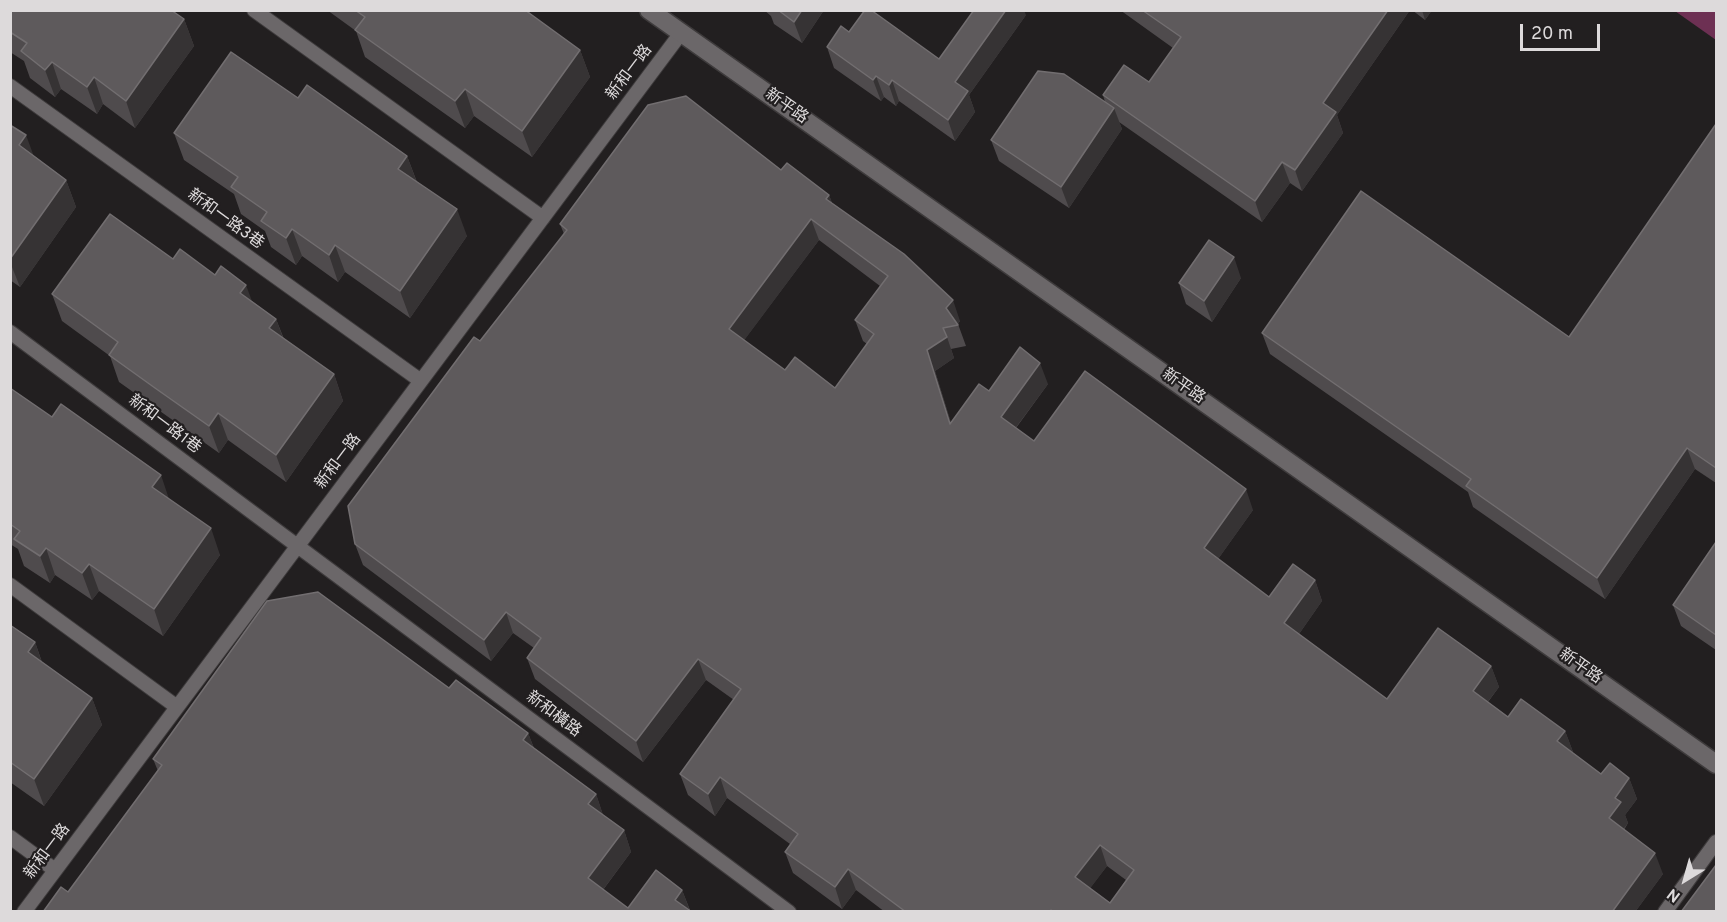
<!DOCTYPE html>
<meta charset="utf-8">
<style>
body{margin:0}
#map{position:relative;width:1727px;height:922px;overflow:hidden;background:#221f20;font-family:Overpass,sans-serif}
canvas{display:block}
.frame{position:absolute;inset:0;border:12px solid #dddadb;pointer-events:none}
.north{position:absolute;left:1655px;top:850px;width:60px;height:60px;-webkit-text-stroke:4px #221f20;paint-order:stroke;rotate:217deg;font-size:16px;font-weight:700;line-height:24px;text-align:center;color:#dddadb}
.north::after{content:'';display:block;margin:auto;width:21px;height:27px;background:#dddadb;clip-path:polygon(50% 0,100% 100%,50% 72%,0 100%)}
.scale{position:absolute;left:1520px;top:24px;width:80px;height:27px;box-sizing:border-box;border:3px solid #dddadb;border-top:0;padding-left:8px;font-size:18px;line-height:21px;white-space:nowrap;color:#dddadb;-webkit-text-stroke:4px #221f20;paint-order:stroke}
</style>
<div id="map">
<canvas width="1727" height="922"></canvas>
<div class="frame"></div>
<div class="north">N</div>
<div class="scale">20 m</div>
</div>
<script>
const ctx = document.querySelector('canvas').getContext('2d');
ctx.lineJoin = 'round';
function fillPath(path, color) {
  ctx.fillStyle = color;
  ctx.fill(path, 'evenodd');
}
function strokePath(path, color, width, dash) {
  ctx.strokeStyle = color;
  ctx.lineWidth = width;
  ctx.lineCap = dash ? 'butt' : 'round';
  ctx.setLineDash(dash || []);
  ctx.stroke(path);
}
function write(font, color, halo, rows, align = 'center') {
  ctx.font = font + ' Overpass,"Noto Sans TC",sans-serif';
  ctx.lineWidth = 4.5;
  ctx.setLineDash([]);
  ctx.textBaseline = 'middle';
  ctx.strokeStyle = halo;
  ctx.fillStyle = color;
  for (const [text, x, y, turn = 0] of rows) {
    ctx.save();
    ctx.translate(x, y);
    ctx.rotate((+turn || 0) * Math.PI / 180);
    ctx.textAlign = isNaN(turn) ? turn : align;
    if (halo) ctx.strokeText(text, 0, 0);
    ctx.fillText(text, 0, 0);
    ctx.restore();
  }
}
fillPath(new Path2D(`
 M1675 11H1716V40Z`), '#6d3053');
const lane = new Path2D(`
 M254 10 543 218
 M10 86 421 381
 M10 332 789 912
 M10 585 177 707
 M10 837 55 870
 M24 912 681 33
 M1665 912 1716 842`);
const street = new Path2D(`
 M649 10 1716 764`);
strokePath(lane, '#3e3b3c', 16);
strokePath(street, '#3e3b3c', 21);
strokePath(lane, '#6b6769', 14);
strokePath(street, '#6b6769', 18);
fillPath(new Path2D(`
 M10 10 184 19 194 46 135 128 103 104 97 114 61 89 55 97 30 78 24 61 10 52Z
 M327 10H529L530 14 580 50 590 77 532 157 474 116 465 128 365 57 356 31Z
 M764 10H824L802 43 774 24 771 16Z
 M1120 10H1410L1337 115 1343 133 1302 191 1290 183 1262 222 1119 122 1122 129 1069 208 999 161 991 140 1105 102 1103 95 1149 82 1173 48Z
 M1412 10H1432L1425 20Z
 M1026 15 969 95 975 112 955 141 899 101 896 106 884 97 881 101 834 68 827 47 939 59Z
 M298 98 407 156 417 182 467 236 410 318 345 272 338 282 302 256 296 265 271 247 265 231 241 214 234 194 184 160 174 133Z
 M1716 124V483L1695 469 1605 599 1473 507 1468 492 1270 354 1262 333 1569 337Z
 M10 125 33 155 66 180 76 207 20 287 10 280Z
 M781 170 829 195 832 203 960 321 958 324 966 346 951 349 954 358 935 371 951 423 989 391 1048 384 1016 428 1034 441 1253 510 1218 559 1269 597 1315 580 1322 601 1299 634 1387 699 1491 666 1499 687 1488 702 1508 717 1565 731 1573 752H1572L1601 774 1629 778 1637 799 1625 815 1628 823 1624 830 1663 874 1635 912H885L856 890 842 909 793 873 785 852 790 844 727 798 715 816 688 795 680 774 734 700 706 680 643 762 535 679 527 658 534 648 513 633 491 661 363 565 355 544 480 341 564 234 560 224ZM819 240 880 286 855 320 863 341 867 344 835 388 785 370 744 340ZM1107 866 1126 880 1110 903 1090 888Z
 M173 259 252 301 276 319 284 339 334 374 343 401 286 482 228 440 219 453 119 382 110 356 62 321 52 294Z
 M1241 278 1212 322 1186 304 1179 283Z
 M10 388 170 500 220 555 163 636 99 591 92 600 55 575 50 583 24 566 18 549 10 544Z
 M1716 542V650L1681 626 1673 605Z
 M318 592 449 688 456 680 528 733 534 748 596 794 603 815 624 830 631 852 603 890 628 908 656 870 682 890 690 910 692 912H43L61 887 68 892 158 771 153 759 267 601Z
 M10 625 35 642 42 662 92 698 102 725 44 806 10 782Z`), '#4f4b4d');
fillPath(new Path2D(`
 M802 10H824L802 43 794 22Z
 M1006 10H1024L1026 15 969 95 975 112 955 141 948 120 955 82Z
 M1388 10H1410L1337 115 1343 133 1302 191 1295 170 1323 103Z
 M1422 10H1432L1425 20Z
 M184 19 194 46 135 128 126 101Z
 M580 50 590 77 532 157 522 131Z
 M52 62 61 89 55 97 45 70Z
 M876 76 884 97 881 101 873 80Z
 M94 77 103 104 97 114 87 87Z
 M892 80 899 101 896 106 889 85Z
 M465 89 474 116 465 128 455 101Z
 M1114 108 1122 129 1069 208 1061 187Z
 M26 135 36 162 19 145Z
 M407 156 417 183 398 169Z
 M1282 162 1290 183 1262 222 1255 201Z
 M66 180 76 207 20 287 10 262V259Z
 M829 195 837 216 826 199Z
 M457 209 467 236 410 318 400 291Z
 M811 219 819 240 737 350 729 329Z
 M292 229 302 256 296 265 286 238Z
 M335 245 345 272 338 282 329 255Z
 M1234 257 1241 278 1212 322 1204 301Z
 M246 285 256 312 240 293Z
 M953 300 960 321 957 325 946 308Z
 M276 319 286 346 269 328Z
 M947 337 954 358 935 371 958 445 950 424 927 350Z
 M1040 363 1048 384 1008 438 1001 417Z
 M334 374 343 401 286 482 276 455Z
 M218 413 228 440 219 453 209 426Z
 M1687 448 1695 469 1605 599 1597 578Z
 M161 475 170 502 152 487Z
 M1246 489 1253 510 1211 569 1204 548Z
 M211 528 220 555 163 636 154 609Z
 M46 548 55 575 50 583 40 556Z
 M89 564 99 591 92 600 82 573Z
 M1315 580 1322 601 1292 644 1284 623Z
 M506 612 513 633 491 661 484 640Z
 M35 642 44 669 28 652Z
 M698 659 706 680 643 762 636 741Z
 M1491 666 1499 687 1480 712 1473 691Z
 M92 698 102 725 44 806 34 779Z
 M1565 731 1573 752 1565 762 1557 741Z
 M528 733 536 754 523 740Z
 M720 777 727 798 715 816 708 794Z
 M1629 778 1637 799 1625 815 1628 823 1616 839 1609 818 1615 798Z
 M596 794 603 815 588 804Z
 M624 830 631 852 596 899 588 878Z
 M1100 845 1107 866 1083 898 1075 877Z
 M1655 853 1663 874 1635 912H1612Z
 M848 869 856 890 842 909 835 887Z
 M682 890 690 911 675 900Z`), '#363334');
const building = new Path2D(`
 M10 10H171L184 19 126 101 94 77 87 87 52 62 45 70 21 51 27 43 10 32Z
 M355 10H525L580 50 522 131 465 89 455 101 355 30 365 17Z
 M778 10H802L794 22Z
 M865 10H871L939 59 974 10H1006L955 82 968 91 948 120 892 80 889 85 876 76 873 80 827 47 841 26 849 32Z
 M1142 10H1388L1323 103 1336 112 1295 170 1282 162 1255 201 1103 95 1124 65 1149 82 1181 37Z
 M231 52 298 98 307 85 407 156 398 169 457 209 400 291 335 245 329 255 292 229 286 238 261 221 267 212 231 187 238 177 174 133Z
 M1038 71 1064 74 1114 108 1061 187 991 140Z
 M686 96 781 170 787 163 829 195 826 199 904 254 953 300 946 308 958 325 943 328 947 337 927 350 950 424 979 384 989 391 1020 347 1040 363 1001 417 1034 441 1085 371 1246 489 1204 548 1269 597 1293 564 1315 580 1284 623 1387 699 1438 628 1491 666 1473 691 1508 717 1521 699 1565 731 1557 741 1601 774 1610 763 1629 778 1615 798 1621 802 1609 818 1655 853 1612 912H1051V910L1050 912H906L848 869 835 887 785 852 798 834 720 777 708 794 680 774 741 689 698 659 636 741 527 658 541 638 506 612 484 640 355 544 348 506 474 337 480 341 567 230 560 224 648 105ZM811 219 888 276 855 320 874 334 835 388 795 357 785 370 729 329ZM1100 845 1134 870 1110 903 1075 877Z
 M1716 124V468L1687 448 1597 578 1466 486 1471 479 1262 333 1361 191 1569 337Z
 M10 125 26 135 19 145 66 180 10 259Z
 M110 214 173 259 180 249 215 275 221 266 246 285 240 293 276 319 269 328 334 374 276 455 218 413 209 426 155 388 109 355 118 342 52 294Z
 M1209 240 1234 257 1204 301 1179 283Z
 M10 388 52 417 61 404 161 475 152 487 211 528 154 609 89 564 82 573 46 548 40 556 14 539 20 531 10 524Z
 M1716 542V635L1673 605Z
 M318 592 449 688 456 680 528 733 523 740 596 794 588 804 624 830 588 878 628 908 656 870 682 890 675 900 692 912H43L61 887 68 892 162 765 153 759 267 601Z
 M10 625 35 642 28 652 92 698 34 779 10 762Z
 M1716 865V912H1681Z`);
fillPath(building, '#5e5a5c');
strokePath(building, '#726e70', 1.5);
write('16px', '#dddadb', '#221f20', [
 ["新和一路",630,73,-53],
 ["新平路",786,107,35],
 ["新和一路3巷",225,220,36],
 ["新平路",1183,387,35],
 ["新和一路1巷",164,425,37],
 ["新和一路",339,462,-53],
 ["新平路",1580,667,35],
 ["新和橫路",553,715,37],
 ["新和一路",48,852,-53]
]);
</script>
